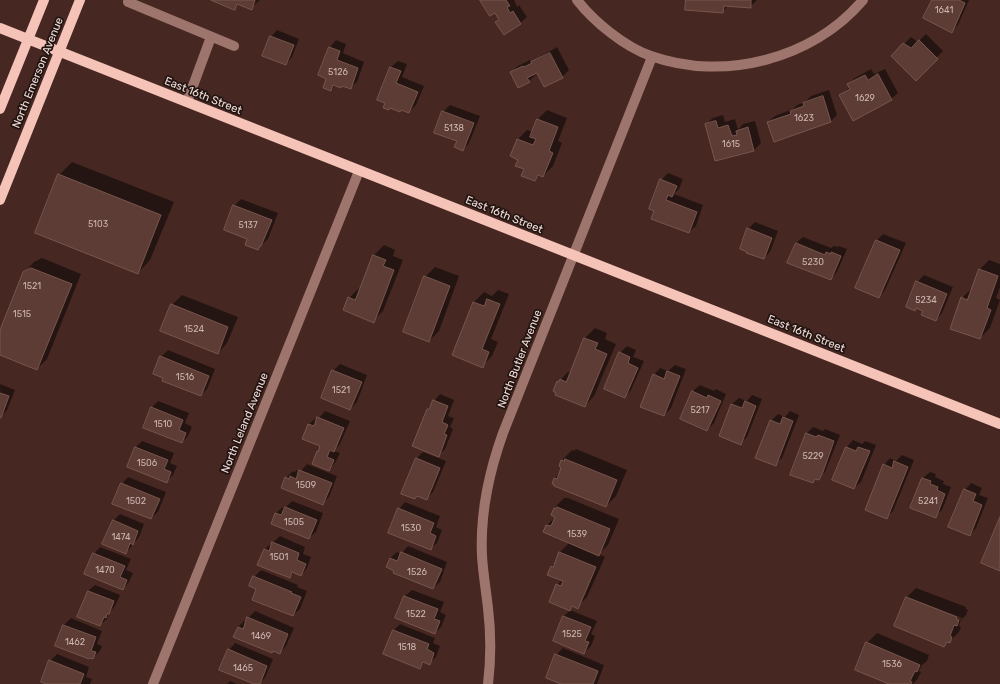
<!DOCTYPE html>
<style>
body{margin:0}
canvas{display:block;background:#462721}
</style>
<canvas width="1000" height="684"></canvas>
<script>
const ctx = document.querySelector('canvas').getContext('2d');
ctx.lineJoin = 'round';
function fillPath(path, color) {
  ctx.fillStyle = color;
  ctx.fill(path, 'evenodd');
}
function strokePath(path, color, width, dash) {
  ctx.strokeStyle = color;
  ctx.lineWidth = width;
  ctx.lineCap = dash ? 'butt' : 'round';
  ctx.setLineDash(dash || []);
  ctx.stroke(path);
}
function write(font, color, halo, rows, align = 'center') {
  ctx.font = font + ' Rubik,sans-serif';
  ctx.lineWidth = 3.5;
  ctx.setLineDash([]);
  ctx.textBaseline = 'middle';
  ctx.strokeStyle = halo;
  ctx.fillStyle = color;
  for (const [text, x, y, turn = 0] of rows) {
    ctx.save();
    ctx.translate(x, y);
    ctx.rotate((+turn || 0) * Math.PI / 180);
    ctx.textAlign = isNaN(turn) ? turn : align;
    if (halo) ctx.strokeText(text, 0, 0);
    ctx.fillText(text, 0, 0);
    ctx.restore();
  }
}
fillPath(new Path2D(`
 M214 0H260L251 8 239 4 235 8Z
 M481 0H514L517 7 519 5 527 17 520 23 497 22 500 19 495 12Z
 M687 0H757L750 7 729 5 722 12Z
 M933 0H969L958 25 952 31Z
 M277 30 299 39 292 57 286 64 271 37Z
 M926 34 943 51 916 79 892 56 911 37 918 42Z
 M336 40 346 44 343 53 364 62 357 82 350 88 343 85H336L331 90 328 78 319 75 330 47Z
 M557 47 569 70 562 77 537 72 535 73 536 75 529 81 511 72 518 66 530 60 531 62Z
 M398 61 407 64 402 77 424 86 416 105 409 112 379 99 391 67Z
 M871 69 874 74 885 69 898 93 891 99 840 95 850 87 848 84 855 78Z
 M829 90 837 115 831 121 774 141 768 122 775 116 793 109 797 105 805 102 811 96Z
 M450 105 480 116 469 143 463 150 443 112Z
 M547 110 567 118 558 141 562 143 553 166 543 176 540 175 535 180 519 159 517 140 527 130 533 132 537 120Z
 M723 115 725 122 735 119 738 130 743 124 755 121 761 143 754 150 716 160 706 124 713 118Z
 M72 162 174 202 150 260 138 273 59 175Z
 M668 173 683 179 679 189 674 194 703 205 696 226 689 232 652 218 661 180Z
 M241 199 278 213 268 239 258 248 248 239 234 206Z
 M755 222 778 231 770 252 764 258 748 229Z
 M883 234 906 243 885 290 879 297 877 240Z
 M803 237 831 248 834 246 838 247 839 246 847 249 837 272 831 279 796 243Z
 M384 245 395 250 393 256 403 260 383 311 373 321 349 298 359 288 361 289 374 255Z
 M42 258 81 274 47 359 37 369 0 354V332L24 272 34 262Z
 M989 260 1000 264V287L996 298 1000 300 990 328 980 338 962 298 972 288 979 270Z
 M435 267 459 276 439 331 429 341 425 277Z
 M924 275 953 287 942 313 936 320 924 310 917 307 915 310 917 282Z
 M498 290 509 294 491 339 498 342 492 356 482 366 453 355 474 302 484 292 492 296Z
 M182 295 238 317 227 343 218 353 172 305Z
 M595 328 607 333 605 339 616 344 594 396 585 406 558 382 568 372H569L571 370 585 338Z
 M627 346 636 350 633 357 644 361 631 390 625 397 620 353Z
 M168 350 215 369 207 389 201 395 164 377 161 357Z
 M340 364 367 375 357 402 350 409 333 371Z
 M675 365 686 369 671 408 664 415 654 375 660 368 668 371Z
 M0 384 15 390 7 410 1 417Z
 M700 385 714 391 716 389 726 394 714 423 707 430 681 419 693 391Z
 M440 394 454 400 448 416 454 418 450 427 453 429 445 449 439 455 428 409Z
 M752 395 762 399 747 437 741 443 720 435 732 404 739 398 747 401Z
 M158 401 189 413 185 423 192 427 188 436 182 442 144 427 152 407Z
 M325 411 350 421 340 444 334 451 340 453 335 463 329 469 313 463 322 446 309 424 316 418 318 419Z
 M790 411 799 415 782 458 775 464 771 421 778 414 785 417Z
 M813 427 823 431 825 429 840 435 825 472 813 482 806 434Z
 M853 440 862 444 865 441 876 445 861 482 854 488 833 480 847 447Z
 M142 441 174 453 170 463 177 466 173 475 166 482 128 466 136 447Z
 M576 449 627 470 616 496 606 506 553 483 555 478 560 473 563 467 560 466 562 460 572 450 574 451Z
 M423 452 446 461 433 492 427 499 418 495 415 498 416 459Z
 M902 455 914 460 893 511 887 517 884 465 890 458 896 461Z
 M307 464 337 476 329 497 322 504 282 487 286 478 293 471 295 472 297 470 300 472Z
 M930 472 936 474 935 477 944 481 943 484 951 487 942 510 935 516 912 507 923 478Z
 M128 477 166 492 158 512 151 518 122 484Z
 M971 483 982 488 979 495 988 498 976 528 970 535 965 490Z
 M564 498H568L619 519 608 545 599 554 605 557 587 597 577 607 574 606 570 610 597 621 591 634 595 636 591 646 584 653 554 640 564 616 570 610 557 585 562 580 552 566 555 563 559 553 570 542 544 531 547 525 556 516 554 508Z
 M292 501 323 513 316 532 309 538 272 523 276 513 283 507 285 508Z
 M405 502 440 516 436 527 442 530 437 543 430 549 399 509Z
 M120 514 144 524 139 537 126 553 114 520Z
 M280 536 305 547 303 554 311 557 307 568 301 575 294 572 290 577 264 550Z
 M408 546 447 562 440 582 433 588 390 558 397 552 401 554Z
 M100 547 131 559 126 570 133 573 129 582 123 589 94 554Z
 M261 570 298 585 297 587 307 591 300 609 293 615 257 588 254 577Z
 M95 585 120 595 115 606 109 613 107 619 100 625 88 591Z
 M916 588 966 607V609L968 610 966 615 961 620 962 618 910 598V600L961 620 959 626 961 627 959 632 949 642H947L944 645 906 598Z
 M412 590 444 602 440 612 446 615 441 627 435 633 396 618 405 596Z
 M255 611 294 628 286 646 280 653 235 636 238 627 245 620 247 621 248 618Z
 M71 618 102 631 97 644 102 646 100 651 93 658 56 646 64 625Z
 M400 624 435 638 433 643 440 646 436 657 429 663 425 662 420 668 394 630Z
 M877 633 929 655 927 661 922 665 919 671 921 672 917 680 913 684H892L867 643Z
 M235 643 273 659 265 678 259 684H256L229 650Z
 M563 648 604 665 597 684H564L556 655Z
 M57 654 89 667 86 677 92 679 90 684H49L50 661Z
 M230 681 237 684H227Z`), '#0007');
const building = new Path2D(`
 M211 0H255L252 10 237 4 235 10Z
 M480 0H506L510 6 507 7 510 13 513 11 521 24 504 35 495 22 499 20 495 13 490 16Z
 M686 0H751V8L724 6 723 13 685 10Z
 M932 0H959L965 3 952 33 923 18Z
 M270 36 294 45 286 65 262 56Z
 M919 40 938 59 916 81 891 56 903 43 911 48Z
 M329 47 340 51 337 60 358 68 351 89 342 86 341 88 333 85 331 91 323 88 326 79 318 75Z
 M550 53 563 78 544 87 537 73 527 78 530 82 518 88 510 72 523 66 524 67 532 63 531 62Z
 M390 67 401 71 396 83 418 92 409 113 401 110 400 112 390 108 389 110 383 108 385 103 377 100Z
 M878 74 892 100 853 121 839 95 850 89 847 84 865 75 868 80Z
 M823 96 831 122 774 142 767 122 791 114 790 111 804 106 803 103Z
 M442 111 474 123 463 151 454 147 457 141 434 133Z
 M537 119 558 127 549 151 553 153 543 177 538 175 535 181 521 176 524 169 515 166 518 160 510 156 517 139 533 145 536 139 530 137Z
 M716 121 718 128 728 125 732 136 737 135 736 131 748 127 754 151 715 161 705 124Z
 M58 174 161 215 138 274 35 233Z
 M660 179 677 186 672 197 668 195 666 200 697 212 689 233 651 219 654 211 649 209Z
 M233 205 272 220 261 246H260L258 250 245 245 247 239 224 230Z
 M747 228 772 238 764 259 746 253 747 252 740 249Z
 M876 240 900 250 879 298 855 288Z
 M796 243 825 255 826 252 831 254V252L841 256 831 280 787 263Z
 M373 255 386 260 383 266 394 270 374 323 343 310 348 297 355 300Z
 M31 268 72 284 37 370 0 355V330L23 272Z
 M979 269 998 276 987 308 991 310 980 339 950 329 961 297 967 300Z
 M424 276 450 286 429 342 403 332Z
 M916 281 947 294 936 321 921 315 923 311 916 308 915 311 906 307Z
 M487 299 500 304 482 349 489 352 483 368 452 355 473 302 484 306Z
 M171 304 228 327 218 354 160 331Z
 M584 338 598 343 595 349 607 354 585 407 555 395 556 393 553 391 557 381 559 382 560 379 566 382Z
 M619 352 630 357 628 363 638 368 625 398 604 389Z
 M160 356 209 376 201 396 162 381 163 378 153 374Z
 M332 370 362 382 350 410 321 398Z
 M667 371 680 376 664 416 640 407 653 374 664 379Z
 M692 391 707 398 708 395 721 401 707 431 680 419Z
 M0 393 9 396 1 418H0Z
 M433 400 448 406 442 422 448 425 444 434 447 435 439 457 412 446 427 409H429Z
 M745 401 756 406 741 445 719 436 731 404 742 408Z
 M151 407 183 420 179 430 186 433 182 443 143 428Z
 M317 417 344 428 334 452 330 450 327 457 334 460 329 471 312 464 317 451 318 452 320 446 302 439 308 424 314 426Z
 M783 417 793 421 776 466 755 458 770 420 780 424Z
 M806 433 816 437 818 435 834 441 823 472 819 480 815 479 813 483 790 475Z
 M135 447 168 460 164 469 171 472 167 483 127 467Z
 M846 447 856 451 858 447 870 451 854 489 832 480Z
 M416 458 440 468 427 500 417 496 415 499 401 494Z
 M565 459 617 480 606 507 554 486V484H552L554 478 557 479 561 468 559 466 561 460 564 461Z
 M894 461 908 467 887 519 865 510 883 464 892 468Z
 M299 470 332 483 323 505 281 488 285 477 289 479 290 476 296 479Z
 M922 478 931 481 930 484 938 487 937 490 945 494 936 518 910 508Z
 M121 483 160 499 151 519 112 504Z
 M964 489 976 494 973 501 982 505 970 536 948 527Z
 M285 507 317 520 309 539 271 524 275 513 281 515Z
 M557 507 610 529 599 556 543 532 546 525 551 526 555 517 551 515 554 508H557Z
 M398 508 434 523 430 533 436 536 431 550 388 533Z
 M1000 517V571L981 563Z
 M113 520 138 531 133 545 130 543 126 554 102 544Z
 M272 542 299 553 297 560 306 564 301 576 292 572 290 578 257 565 264 549 269 551Z
 M401 552 442 569 433 589 393 573 394 571 386 567 390 558 397 561Z
 M559 552 596 567 578 609 572 606 570 611 549 602 556 584 561 586 563 581 547 575 551 566 553 567Z
 M93 553 125 566 120 577 127 580 123 590 84 574Z
 M253 576 292 592 291 593 301 597 293 616 252 600 256 589 249 586Z
 M88 591 114 601 109 614H107L106 618 104 617 100 626 77 617Z
 M404 596 438 609 434 619 440 621 435 634 395 618Z
 M906 597 957 617 956 619 959 620 957 626 954 625 950 636 952 637 950 643 947 642 944 647 894 626Z
 M563 616 591 627 585 641 589 642 584 654 553 641Z
 M247 617 288 634 280 654 273 651 272 653 233 637 238 627 243 629Z
 M63 625 96 637 91 651 96 652 93 659 90 658 89 659 55 646Z
 M393 630 429 644 427 649 434 653 430 665 423 662 420 669 383 654Z
 M866 642 920 665 917 672 915 671 910 681 912 682 911 684H889L855 670Z
 M228 649 267 666 260 684H254L219 670Z
 M555 654 598 671 593 684H561L546 678Z
 M49 660 84 674 80 684H46L41 682Z`);
fillPath(building, '#5d3c35');
strokePath(building, '#77554d', 1);
strokePath(new Path2D(`
 M129 0 128 2 234 46
 M577 0C594 22 625 47 651 56 724 82 813 59 863 0
 M187 102 211 37
 M153 684 359 171
 M488 684C491 659 491 633 488 608 486 590 483 573 482 556 480 514 489 472 503 433L652 57`), '#9e756d', 10);
strokePath(new Path2D(`
 M0 28 1000 424
 M0 109 44 0
 M0 200 80 0`), '#f6c3b8', 10);
write('9px', '#cdb5b0', null, [
 ["1641",944,10],
 ["5126",338,72],
 ["1629",865,98],
 ["1623",804,118],
 ["5138",454,128],
 ["1615",731,144],
 ["5103",98,224],
 ["5137",248,225],
 ["5230",813,262],
 ["1521",32,286],
 ["5234",926,300],
 ["1515",22,314],
 ["1524",194,329],
 ["1516",185,377],
 ["1521",341,390],
 ["5217",700,410],
 ["1510",163,424],
 ["5229",813,456],
 ["1506",147,463],
 ["1509",306,485],
 ["1502",136,501],
 ["5241",928,501],
 ["1505",294,522],
 ["1530",411,528],
 ["1539",577,534],
 ["1474",121,537],
 ["1501",279,557],
 ["1470",105,570],
 ["1526",417,572],
 ["1522",416,614],
 ["1525",572,634],
 ["1469",261,636],
 ["1462",75,642],
 ["1518",407,647],
 ["1536",892,664],
 ["1465",243,668]
]);
write('11px', '#f2ddd9', '#221411', [
 ["North Emerson Avenue",38,73,-68],
 ["East 16th Street",203,96,22],
 ["East 16th Street",504,215,22],
 ["East 16th Street",806,334,22],
 ["North Butler Avenue",520,359,-69],
 ["North Leland Avenue",245,423,-68]
]);
</script>
